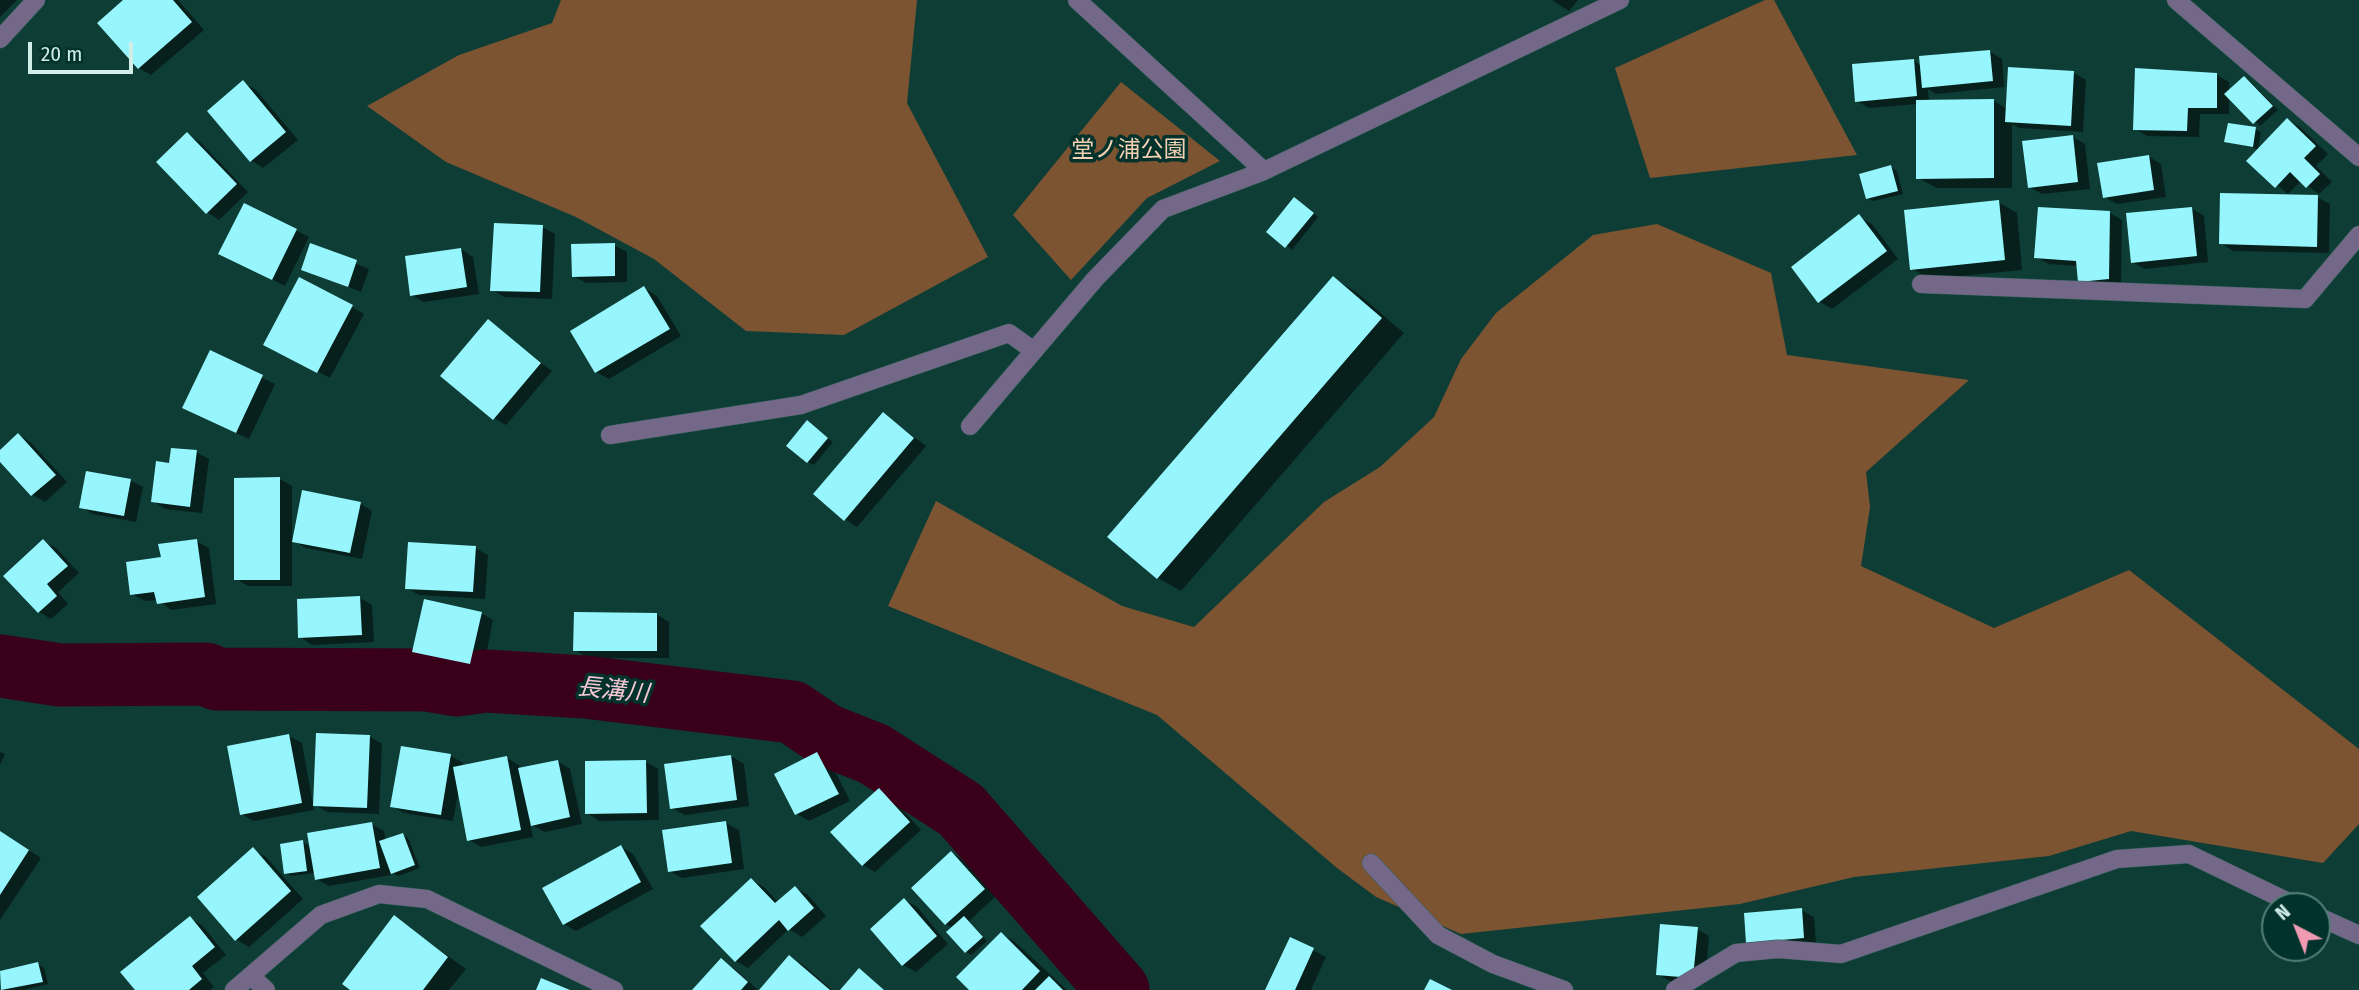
<!DOCTYPE html>
<meta charset="utf-8">
<style>
body{margin:0}
#map{position:relative;width:2359px;height:990px;overflow:hidden;background:#0e3d36;font-family:"Fira Sans Condensed",sans-serif}
canvas{display:block}
.north{position:absolute;left:2261px;top:892px;width:70px;height:70px;box-sizing:border-box;background:#01332c;border:2px solid #547d77;border-radius:50%;rotate:318deg;font-size:19px;font-weight:700;line-height:28px;text-align:center;color:#d0ede7}
.north::after{content:'';display:block;margin:auto;width:24px;height:32px;background:#f19ab3;clip-path:polygon(50% 0,100% 100%,50% 72%,0 100%)}
.scale{position:absolute;left:28px;top:42px;width:105px;height:32px;box-sizing:border-box;border:4px solid #d0ede7;border-top:0;padding-left:9px;font-size:21px;line-height:24px;white-space:nowrap;color:#d0ede7;-webkit-text-stroke:5px #01332c;paint-order:stroke}
</style>
<div id="map">
<canvas width="2359" height="990"></canvas>
<div class="north">N</div>
<div class="scale">20 m</div>
</div>
<script>
const ctx = document.querySelector('canvas').getContext('2d');
ctx.lineJoin = 'round';
function fillPath(path, color) {
  ctx.fillStyle = color;
  ctx.fill(path, 'evenodd');
}
function strokePath(path, color, width, dash) {
  ctx.strokeStyle = color;
  ctx.lineWidth = width;
  ctx.lineCap = dash ? 'butt' : 'round';
  ctx.setLineDash(dash || []);
  ctx.stroke(path);
}
function write(font, color, halo, rows, align = 'center') {
  ctx.font = font + ' "Fira Sans Condensed","Noto Sans JP",sans-serif';
  ctx.lineWidth = 7;
  ctx.setLineDash([]);
  ctx.textBaseline = 'middle';
  ctx.strokeStyle = halo;
  ctx.fillStyle = color;
  for (const [text, x, y, turn = 0] of rows) {
    ctx.save();
    ctx.translate(x, y);
    ctx.rotate((+turn || 0) * Math.PI / 180);
    ctx.textAlign = isNaN(turn) ? turn : align;
    if (halo) ctx.strokeText(text, 0, 0);
    ctx.fillText(text, 0, 0);
    ctx.restore();
  }
}
fillPath(new Path2D(`
 M561 0H917L907 103 988 257 844 335 746 331 654 259 576 217 446 162 367 106 459 55 552 23Z
 M1765 0H1774L1857 155 1650 178 1615 68Z
 M1121 82 1220 161 1147 198 1071 280 1013 215Z
 M1657 224 1771 273 1787 355 1969 380 1866 472 1870 507 1861 566 1994 628 2129 570 2359 749V824L2323 863 2131 831 2049 856 1854 877 1740 904 1461 934 1376 897 1337 868 1157 715 888 606 936 501 1122 606 1194 627 1324 502 1380 467 1434 417 1461 359 1496 313 1593 235Z`), '#7c5431');
fillPath(new Path2D(`
 M0 0H17L0 17Z
 M126 0H178L204 30 151 75 139 68Z
 M1552 0H1578L1569 11Z
 M1989 51 2002 59 2004 87 1936 94 1928 89 1929 102 1994 101 2007 109 2074 73 2086 80 2083 132 2019 128 2012 124V188H1937L1918 178V104L1869 108 1857 101 1914 61 1922 66Z
 M2217 75 2229 82V92L2244 78 2250 81 2278 110 2260 126 2229 97V114H2200L2199 137 2147 136 2135 129Z
 M244 83 256 90 298 140 263 168 251 160Z
 M2288 120 2300 127 2328 154 2316 166 2332 182 2319 194 2301 181 2288 194 2248 161Z
 M2255 129 2261 132 2258 149 2226 141Z
 M187 134 200 142 248 192 219 220 207 212Z
 M2073 137 2085 144 2090 189 2042 194 2029 187Z
 M2148 156 2161 164 2166 197 2117 204 2104 197Z
 M1891 167 1897 171 1903 194 1873 201 1867 198Z
 M2317 197 2330 204 2329 253 2233 251 2221 243Z
 M1998 202 2017 213 2022 270 1930 279 1912 269Z
 M1300 203 1318 217 1292 250 1268 231Z
 M245 205 309 237 285 286 233 260Z
 M2191 208 2204 216 2208 262 2145 269 2132 262Z
 M2110 213 2122 220 2121 286 2092 288 2080 281 2079 266 2049 264 2036 257Z
 M1859 217 1872 224 1898 259 1832 309 1820 302 1793 267Z
 M542 227 555 234 552 299 504 297 492 290Z
 M311 245 369 269 361 292 303 269Z
 M614 245 627 252V282L586 283 573 276Z
 M461 249 473 257 479 294 424 302 412 295Z
 M1333 278 1356 292 1404 333 1181 591 1158 578Z
 M644 288 657 296 681 336 609 379 596 372 572 332Z
 M352 307 364 314 330 378 278 351Z
 M488 321 552 371 506 425 494 418Z
 M211 353 275 384 249 439 197 415Z
 M884 414 926 446 857 527 845 519Z
 M813 426 833 442 814 465 808 462Z
 M19 435 31 443 67 482 45 502 33 495 0 459V452Z
 M196 452 209 459 202 513 165 509 153 501Z
 M280 479 292 486V586H248L236 579Z
 M130 480 143 487 136 522 93 514 81 507Z
 M360 503 372 511 362 559 306 548 294 541Z
 M43 541 56 548 79 573 58 592 68 604 51 619 39 612Z
 M196 541 209 548 216 604 171 610 158 600 145 601 132 594 163 559Z
 M475 548 488 555 485 599 419 595 407 588Z
 M360 598 372 605 374 642 312 645 300 637Z
 M481 613 493 620 483 670 427 658 414 651Z
 M656 614 669 622V658H588L575 650Z
 M289 736 302 743 314 810 254 821 241 814Z
 M369 736 382 744 379 814 327 812 315 805Z
 M0 752 5 754 0 765Z
 M817 754 830 761 850 801 809 821 797 814Z
 M451 756 463 763 462 767 507 758 519 765 520 770 557 761 570 769 582 824 545 832 530 824 533 837 481 847 469 840 459 788 453 821 404 813 392 806Z
 M731 756 744 764 749 806 685 815 672 808Z
 M646 762 658 769 659 820 599 821 587 813Z
 M879 790 891 797 921 830 875 872 863 865Z
 M726 823 739 830 744 869 682 878 669 871Z
 M371 824 384 831 386 841 402 835 408 838 420 868 398 876 391 872V875L329 886 316 879 315 873 291 876 285 873 303 842 311 847Z
 M0 832 41 858 0 920Z
 M621 847 633 854 653 889 576 931 564 924Z
 M253 850 266 857 303 899 249 947 236 939Z
 M952 853 964 860 996 896 969 921 987 941 971 955 966 952 953 928 946 924Z
 M751 880 764 887 779 903 795 888 808 895 826 916 802 937 789 929 748 968 736 961Z
 M905 900 917 907 948 944 916 972 903 965 872 929Z
 M1801 910 1814 917 1816 944 1760 949 1748 942Z
 M190 918 202 925 226 955 203 973 214 987 210 990H137Z
 M395 918 466 969 449 990H353Z
 M1697 929 1709 936 1705 984 1670 981 1658 974Z
 M1001 934 1014 941 1067 990H972Z
 M1291 939 1326 957 1311 990H1267Z
 M789 957 802 964 832 990H761Z
 M721 960 734 968 758 990H694Z
 M38 964 44 968 48 984 24 990H2L0 973Z`), '#0007');
strokePath(new Path2D(`
 M0 666 60 675 206 674 217 679 427 680 456 685 486 681 585 687 792 712 826 735 874 754 961 810 1118 990`), '#3a0019', 63);
fillPath(new Path2D(`
 M123 0H173L192 22 138 69 97 23Z
 M1990 50 1993 81 1922 88 1919 56Z
 M1914 59 1917 96 1855 102 1852 64Z
 M2008 67 2074 71 2071 126 2005 122Z
 M2135 68 2217 73V108H2188L2187 131 2133 130Z
 M2244 76 2273 106 2253 124 2224 94Z
 M243 80 286 132 250 162 207 111Z
 M1994 99V178L1916 179V100Z
 M2287 118 2316 146 2304 158 2320 174 2306 188 2290 172 2275 188 2246 161Z
 M2228 123 2256 127 2253 147 2224 142Z
 M187 132 237 184 206 214 156 162Z
 M2073 135 2078 182 2028 188 2022 141Z
 M2149 155 2154 190 2103 198 2097 163Z
 M1891 165 1898 191 1866 199 1859 174Z
 M2220 193 2318 195 2317 247 2219 244Z
 M1294 197 1314 213 1285 248 1266 232Z
 M1999 200 2005 260 1910 270 1904 210Z
 M244 203 297 229 272 280 218 254Z
 M2038 207 2110 211 2109 279 2078 282 2076 261 2034 258Z
 M2192 207 2197 256 2131 263 2126 213Z
 M1859 214 1887 251 1818 303 1791 267Z
 M494 223 543 225 540 292 490 291Z
 M310 243 357 260 348 287 301 270Z
 M615 243V276L572 277 571 244Z
 M461 248 467 287 410 296 405 256Z
 M1333 276 1382 318 1157 579 1107 537Z
 M299 277 353 305 317 373 263 345Z
 M644 286 670 329 595 373 570 331Z
 M488 319 541 363 493 420 440 376Z
 M210 350 263 375 236 433 182 408Z
 M883 412 914 438 844 521 813 494Z
 M807 420 828 438 807 463 786 446Z
 M18 433 56 475 31 496 0 462V450Z
 M171 448 197 450 190 507 151 502 156 461 169 463Z
 M86 471 131 479 124 516 79 508Z
 M280 477V580H234V478Z
 M302 490 361 502 350 553 292 542Z
 M43 539 68 566 47 584 57 596 38 613 3 576Z
 M197 539 205 597 157 604 154 592 130 595 126 562 161 557 158 544Z
 M408 542 476 546 473 592 405 589Z
 M360 596 362 635 298 638 297 599Z
 M424 599 482 612 470 664 412 652Z
 M574 612 657 613V651H573Z
 M316 733 370 735 367 808 313 806Z
 M289 734 302 803 240 815 227 746Z
 M401 746 451 754 441 815 390 807Z
 M817 752 839 794 795 815 774 774Z
 M731 755 737 800 670 809 664 764Z
 M507 756 521 830 467 841 453 767Z
 M558 760 570 817 531 826 518 768Z
 M646 760 647 813 585 814V761Z
 M879 788 910 822 862 866 830 832Z
 M726 821 732 863 668 872 662 830Z
 M372 822 380 868 315 880 307 833Z
 M0 831 29 850 0 895Z
 M403 833 415 865 391 874 379 841Z
 M303 840 307 871 284 874 280 844Z
 M621 845 641 882 563 925 542 888Z
 M253 847 291 891 235 941 197 897Z
 M951 851 985 889 945 925 911 888Z
 M751 878 775 903 795 886 814 908 788 931 779 920 735 962 700 926Z
 M904 898 937 936 902 966 870 929Z
 M1802 908 1804 938 1746 943 1744 913Z
 M394 915 448 957 423 990H350L342 984Z
 M190 916 215 947 192 966 202 979 189 990H135L120 972Z
 M964 916 983 937 965 953 946 932Z
 M1660 924 1698 927 1693 978 1656 975Z
 M1001 932 1040 971 1022 990H969L956 977Z
 M1290 937 1314 948 1295 990H1265Z
 M789 955 830 990H759Z
 M721 958 748 982 741 990H692Z
 M38 962 43 982 1 990 0 971Z
 M859 968 884 990H840Z
 M1049 976 1063 990H1035Z
 M541 978 570 990H536Z
 M1430 979 1452 990H1424Z`), '#97f6fd');
const minor = new Path2D(`
 M1077 0 1264 171
 M2176 0 2359 157
 M0 39 36 0
 M1921 284 2305 299 2359 235
 M970 426 1095 279 1163 209 1264 171 1620 0
 M610 435 801 405 1009 333 1034 351
 M1371 863 1438 935 1493 964 1564 990
 M2317 916 2359 935
 M251 976 266 990
 M234 990 321 915 379 894 427 899 614 990
 M1675 990 1736 953 1778 949 1841 954 2117 859 2189 854 2297 906`);
strokePath(minor, '#315d56', 19);
strokePath(minor, '#736888', 18);
write('23px', '#f5d0b2', '#01332c', [
 ["堂ノ浦公園",1129,151]
]);
write('italic 24px', '#f8c8d4', '#01332c', [
 ["長溝川",613,691,6]
]);
</script>
